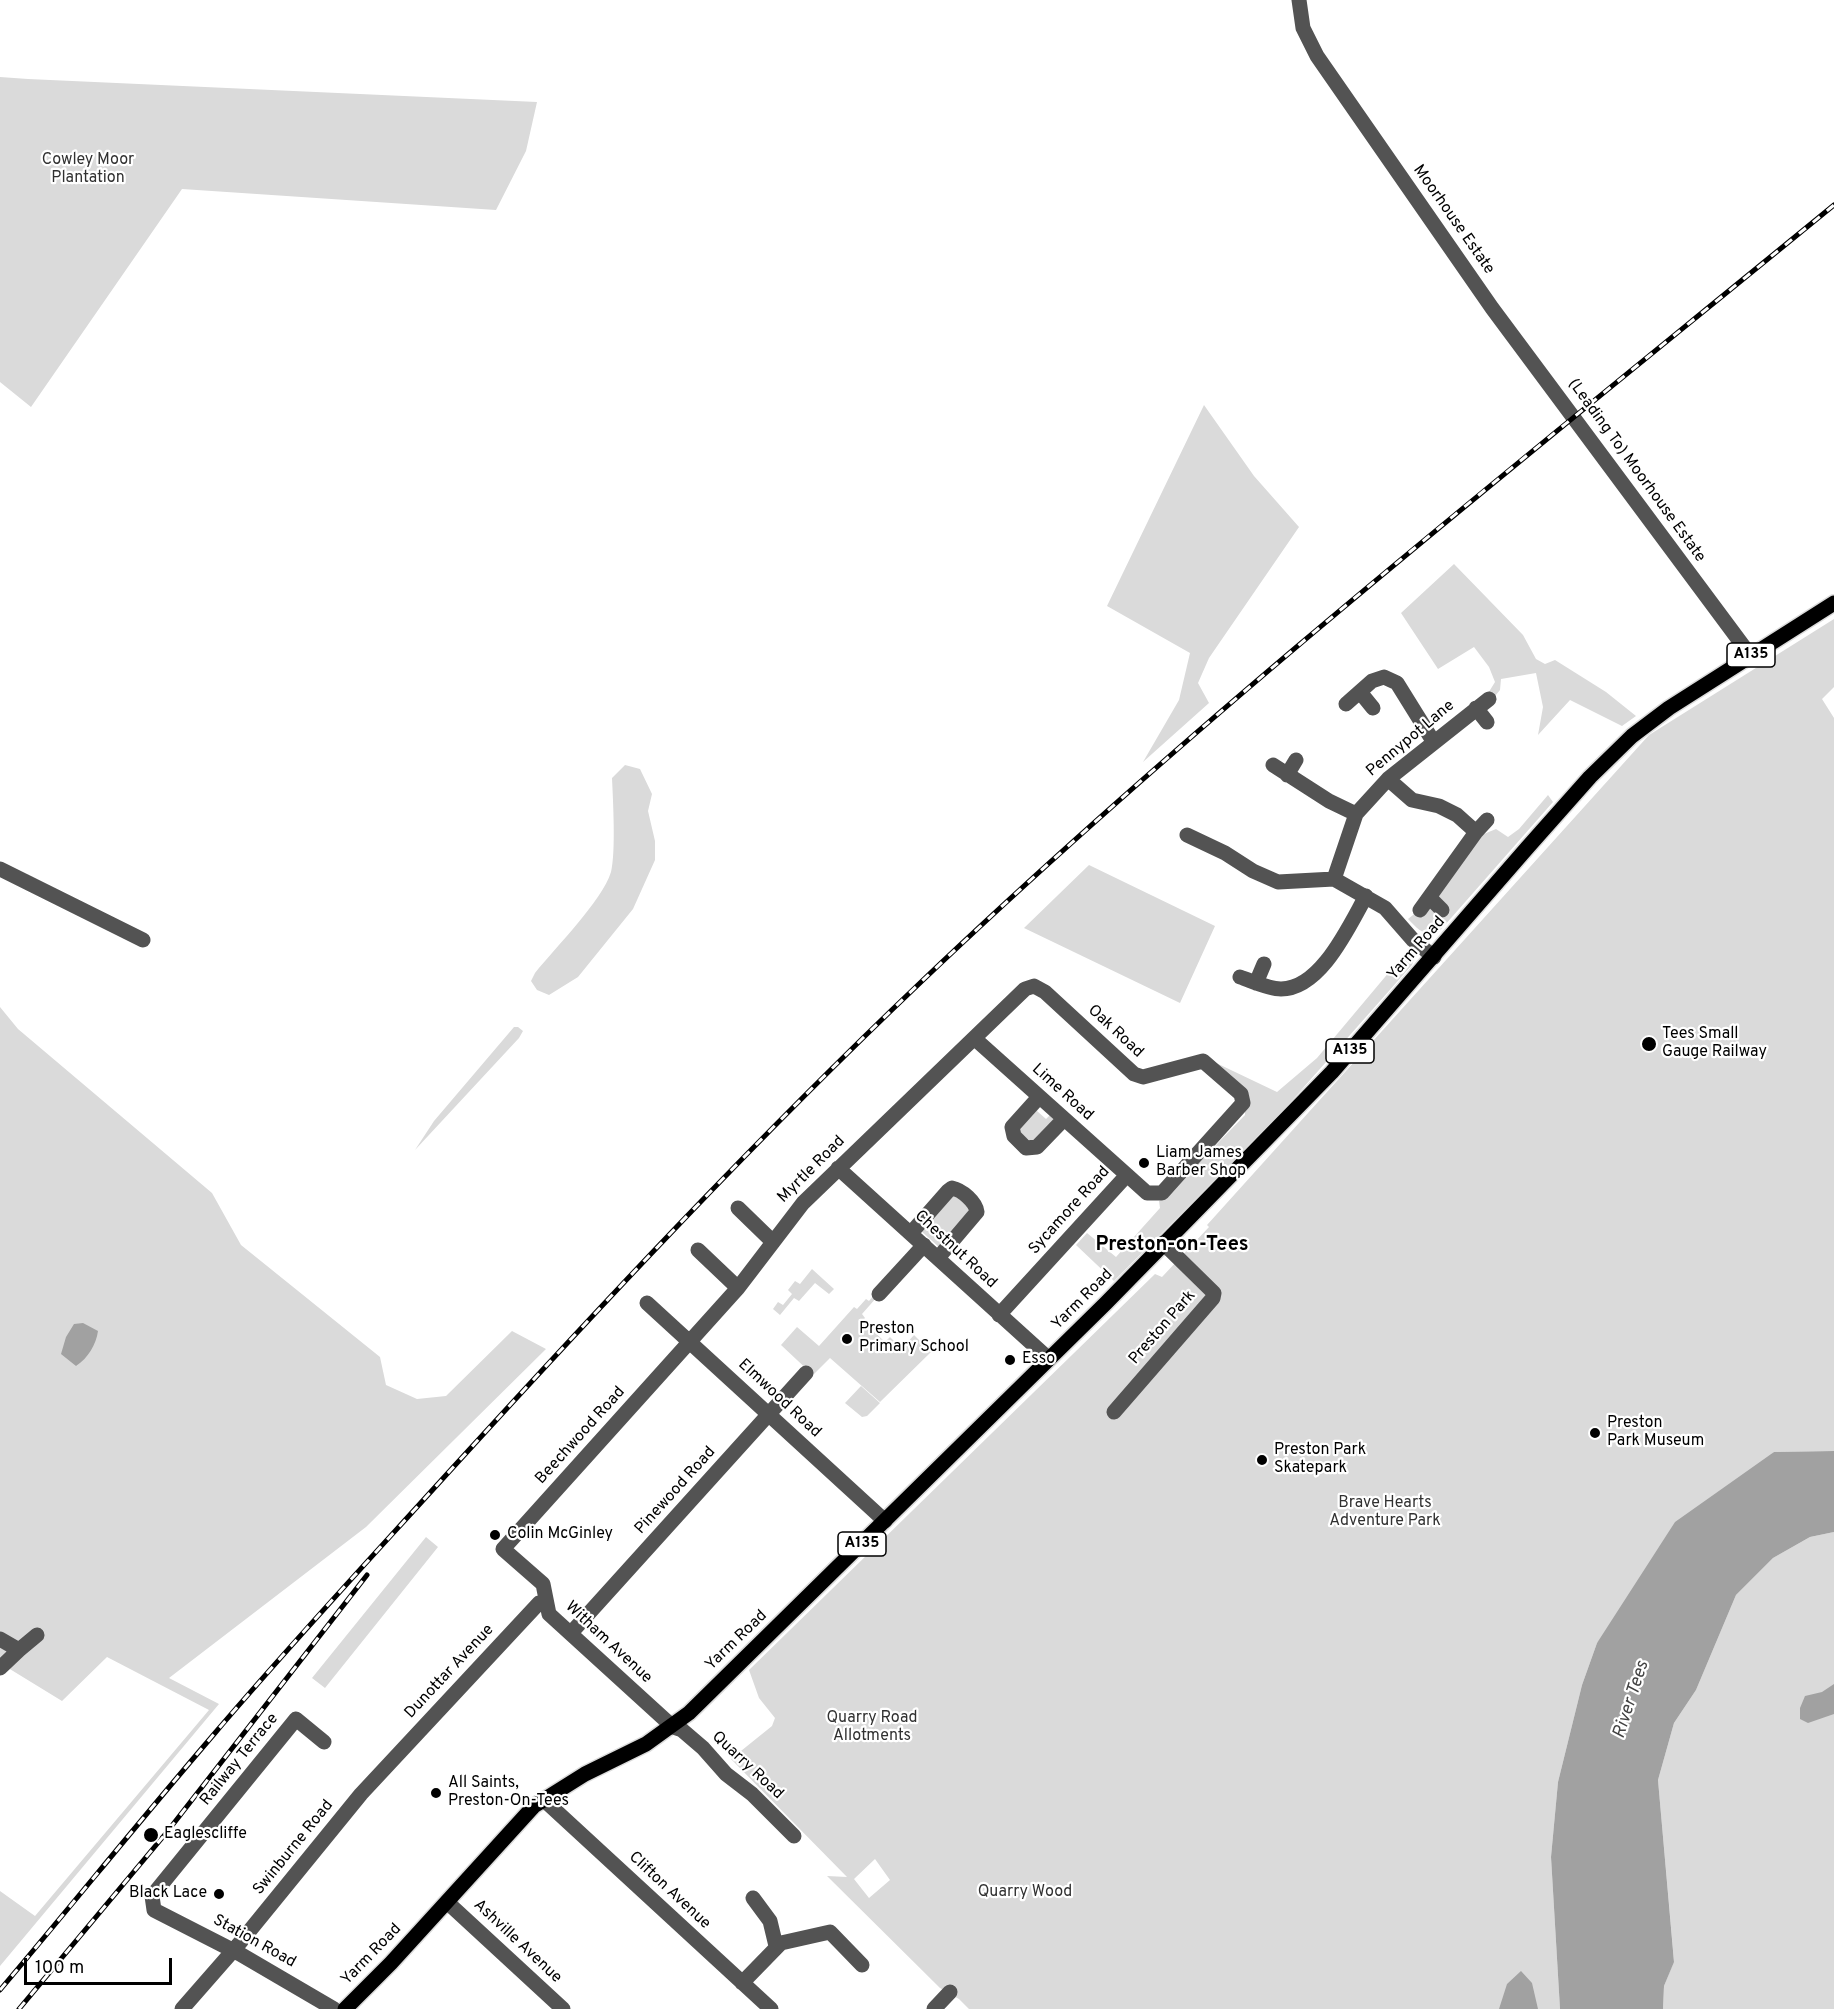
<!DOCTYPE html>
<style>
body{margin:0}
#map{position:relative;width:1834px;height:2009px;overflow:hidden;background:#fff;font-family:Overpass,sans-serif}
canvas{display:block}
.scale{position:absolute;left:24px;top:1958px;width:148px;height:27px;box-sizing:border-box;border:3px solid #000;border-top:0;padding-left:8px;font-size:18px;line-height:21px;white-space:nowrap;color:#000;-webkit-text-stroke:4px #fff;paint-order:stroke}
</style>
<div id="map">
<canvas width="1834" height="2009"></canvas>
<div class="scale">100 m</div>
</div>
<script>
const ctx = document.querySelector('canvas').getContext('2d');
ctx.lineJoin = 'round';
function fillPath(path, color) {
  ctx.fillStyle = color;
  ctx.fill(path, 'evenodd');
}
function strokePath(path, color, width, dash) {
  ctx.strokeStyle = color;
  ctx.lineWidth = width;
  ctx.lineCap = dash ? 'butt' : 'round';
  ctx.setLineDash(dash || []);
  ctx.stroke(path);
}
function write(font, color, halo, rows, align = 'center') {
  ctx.font = font + ' Overpass,sans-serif';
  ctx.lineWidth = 4.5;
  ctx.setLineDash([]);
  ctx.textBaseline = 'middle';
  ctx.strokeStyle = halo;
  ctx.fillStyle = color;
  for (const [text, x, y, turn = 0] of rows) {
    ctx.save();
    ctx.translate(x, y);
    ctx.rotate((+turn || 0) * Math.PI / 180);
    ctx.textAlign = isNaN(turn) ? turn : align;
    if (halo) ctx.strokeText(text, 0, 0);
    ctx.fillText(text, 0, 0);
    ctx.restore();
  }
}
fillPath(new Path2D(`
 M0 77 28 79 537 102 526 151 496 210 182 189 31 407 0 382Z
 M1204 405 1254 476 1299 527 1209 658 1198 683 1209 703 1143 762 1179 700 1190 653 1107 606Z
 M1454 564 1523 635 1536 659 1545 664 1555 660 1606 692 1636 716 1622 726 1570 700 1538 735 1543 707 1536 673 1501 679 1500 690 1491 701 1487 695 1495 682 1489 667 1474 647 1438 669 1401 613Z
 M1834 619V687L1822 699 1834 718V1451L1774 1452 1597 1643 1582 1685 1558 1782 1551 1857 1560 2009H969L959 1999 940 1988 827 1876 847 1877 731 1759 772 1726 775 1718 759 1698 749 1670 1155 1274 1162 1277 1209 1227 1207 1225 1649 735ZM875 1859 890 1880 869 1898 854 1879Z
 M625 765 640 769 652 794 648 811 655 841V860L633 909 578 977 549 995 537 990 531 981 535 973C555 948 602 901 611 872 616 852 613 800 612 778Z
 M1548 795 1553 802 1437 934C1423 936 1417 928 1408 919L1438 895 1479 836 1496 829 1508 837 1519 829Z
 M1089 865 1215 926 1180 1003 1024 928Z
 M1411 946 1415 956 1412 965 1280 1114 1114 1281 1076 1245 1087 1233 1116 1257 1160 1208 1159 1201 1173 1192 1194 1169V1164L1206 1152 1214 1147 1245 1115V1109L1212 1061 1277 1092 1317 1058Z
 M0 1007 18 1029 212 1193 241 1245 380 1357 386 1385 417 1399 446 1396 512 1331 546 1349 366 1527 169 1678 219 1704 0 1966V1891L35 1916 209 1710 107 1657 62 1701 0 1663Z
 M514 1027H518L523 1031 519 1038 415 1150 434 1121Z
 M1042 1105 1037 1111 1046 1119 1052 1113 1057 1119 1033 1143 1018 1132 1033 1107Z
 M952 1194 972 1206 940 1248 920 1230Z
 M812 1269 834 1289 829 1294 815 1283 799 1301 794 1298 780 1315 773 1309 778 1302 783 1305 792 1294 788 1290 795 1281 800 1284Z
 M874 1295 877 1297 862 1314 865 1318 863 1321 885 1342 890 1337 899 1346H904L914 1335 931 1352 880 1402 830 1358 813 1375 781 1345 797 1327 819 1346 854 1307 857 1309 866 1299 869 1301Z
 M861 1386 880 1403 867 1416 862 1417 845 1403Z
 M1834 1532V2009H1663L1664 1986 1674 1961 1658 1780 1674 1723 1696 1690 1736 1595 1773 1558 1810 1537Z
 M426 1537 438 1547 325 1688 312 1678Z`), '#dadada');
fillPath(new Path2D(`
 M83 1323 98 1331C96 1345 88 1358 76 1366L61 1354 66 1337 74 1324Z
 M1834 1451V1532L1810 1537 1773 1558 1736 1595 1696 1690 1674 1723 1658 1780 1674 1962 1664 1986 1663 2009H1560L1551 1857 1558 1782 1582 1685 1597 1643 1675 1522 1774 1452Z
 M1834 1684V1714L1808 1723 1800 1719V1708L1805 1696 1822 1692Z
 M1521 1971 1532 1983 1538 2009H1499L1507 1984Z`), '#a1a1a1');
const major = new Path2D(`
 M345 2009 391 1963 534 1806 585 1774 646 1744 689 1713 1106 1303 1332 1072 1527 848 1590 777 1632 736 1669 708 1834 603`);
strokePath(major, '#dbdbdb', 18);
strokePath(new Path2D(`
 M1299 0 1303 28 1317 56 1492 308 1750 655
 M1360 692 1373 708
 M1346 704 1372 681 1384 677 1397 683 1433 741
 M1476 708 1487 722
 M1273 765 1329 801 1356 814
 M1287 775 1296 760
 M1388 779 1412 800 1439 806 1457 815 1476 832 1420 910
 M1476 832 1487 820
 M1187 835 1225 853 1253 871 1278 882 1334 879
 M0 869 143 940
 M1430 898 1442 910
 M1434 957 1413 940 1385 908 1334 879 1356 814 1388 779 1489 699
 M1240 977C1252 981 1268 989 1281 989 1321 989 1349 926 1366 896
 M1256 983 1264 964
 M974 1038 1127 1175
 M1039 1097 1012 1127 1014 1136 1026 1148 1037 1147 1064 1119
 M838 1168 1049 1359
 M738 1208 772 1241
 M911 1233 948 1191 952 1188C962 1190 976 1202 977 1212L938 1258
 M698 1250 738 1288
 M879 1294 924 1245
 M647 1303 885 1521
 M1114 1412 1213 1298 1214 1293 1163 1243
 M571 1633 806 1373
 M0 1639 19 1650 0 1668
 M19 1650 37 1635
 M324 1742 296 1719 152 1896 154 1910 240 1954 334 2009
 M543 1799 771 2009
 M794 1836 752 1794 726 1774 703 1748 682 1730 673 1727 549 1614 543 1584 503 1549 738 1288 803 1203 1025 989 1034 986 1045 992 1134 1074 1143 1077 1203 1061 1241 1094 1243 1103 1162 1193H1147L1127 1175 999 1315
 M753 1898 770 1921 776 1946
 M447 1902 563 2009
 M742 1983 781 1943 830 1932 862 1965
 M182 2009 238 1945 361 1794 539 1603 546 1602
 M934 2009 950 1992`), '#535353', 15);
strokePath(major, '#000', 15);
const rail = new Path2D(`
 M0 1990C72 1905 142 1818 215 1733 290 1645 369 1560 447 1474 601 1305 756 1139 921 982 1211 706 1525 458 1834 205
 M19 2009 167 1832 367 1575`);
strokePath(rail, '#000', 5);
strokePath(rail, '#fff', 3, [9]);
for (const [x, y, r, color] of [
 [1649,1044,8,"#000"],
 [1144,1163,6,"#000"],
 [847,1339,6,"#000"],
 [1010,1360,6,"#000"],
 [1595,1433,6,"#000"],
 [1262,1460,6,"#000"],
 [495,1535,6,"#000"],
 [436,1793,6,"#000"],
 [151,1835,8,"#000"],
 [219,1894,6,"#000"]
]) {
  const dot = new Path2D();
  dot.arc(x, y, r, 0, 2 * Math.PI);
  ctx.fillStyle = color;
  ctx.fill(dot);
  strokePath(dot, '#fff', 2);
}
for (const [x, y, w] of [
 [1751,655,48],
 [1350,1051,48],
 [862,1544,48]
]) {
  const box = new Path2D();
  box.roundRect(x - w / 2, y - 12, w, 24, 4.5);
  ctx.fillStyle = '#fff';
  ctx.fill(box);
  strokePath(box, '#000', 1.5);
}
write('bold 15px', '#000', null, [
 ["A135",1751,655],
 ["A135",1350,1051],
 ["A135",862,1544]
]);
write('16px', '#313131', '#fff', [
 ["Cowley Moor",88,161],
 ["Plantation",88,179],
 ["Brave Hearts",1385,1504],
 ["Adventure Park",1385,1522],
 ["Quarry Road",872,1719],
 ["Allotments",872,1737],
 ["Quarry Wood",1025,1893]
]);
write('16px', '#000', '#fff', [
 ["Moorhouse Estate",1453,220,55],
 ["(Leading To) Moorhouse Estate",1636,471,54],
 ["Pennypot Lane",1411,739,-40],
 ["Yarm Road",1417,949,-49],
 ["Oak Road",1115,1032,43],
 ["Lime Road",1062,1093,42],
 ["Myrtle Road",812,1170,-45],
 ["Sycamore Road",1070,1211,-48],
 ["Chestnut Road",955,1250,43],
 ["Yarm Road",1083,1300,-45],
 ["Preston Park",1163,1328,-49],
 ["Elmwood Road",779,1399,43],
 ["Beechwood Road",581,1436,-48],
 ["Pinewood Road",676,1491,-48],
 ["Yarm Road",737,1641,-44],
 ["Witham Avenue",608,1643,43],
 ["Dunottar Avenue",450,1672,-47],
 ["Railway Terrace",240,1760,-51],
 ["Quarry Road",747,1766,43],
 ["Swinburne Road",294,1848,-51],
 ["Clifton Avenue",669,1891,43],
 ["Station Road",254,1942,29],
 ["Ashville Avenue",517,1942,43],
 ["Yarm Road",372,1955,-46]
]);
write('16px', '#000', '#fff', [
 ["Tees Small",1662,1035],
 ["Gauge Railway",1662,1053],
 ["Liam James",1156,1154],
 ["Barber Shop",1156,1172],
 ["Preston",859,1330],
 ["Primary School",859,1348],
 ["Esso",1022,1360],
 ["Preston",1607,1424],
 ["Park Museum",1607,1442],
 ["Preston Park",1274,1451],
 ["Skatepark",1274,1469],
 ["Colin McGinley",507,1535],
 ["All Saints,",448,1784],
 ["Preston-On-Tees",448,1802],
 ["Eaglescliffe",164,1835],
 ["Black Lace",207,1894,"right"]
], 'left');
write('italic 18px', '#424242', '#fff', [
 ["River Tees",1632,1700,-72]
]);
write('bold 20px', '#000', '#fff', [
 ["Preston-on-Tees",1172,1246]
]);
</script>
